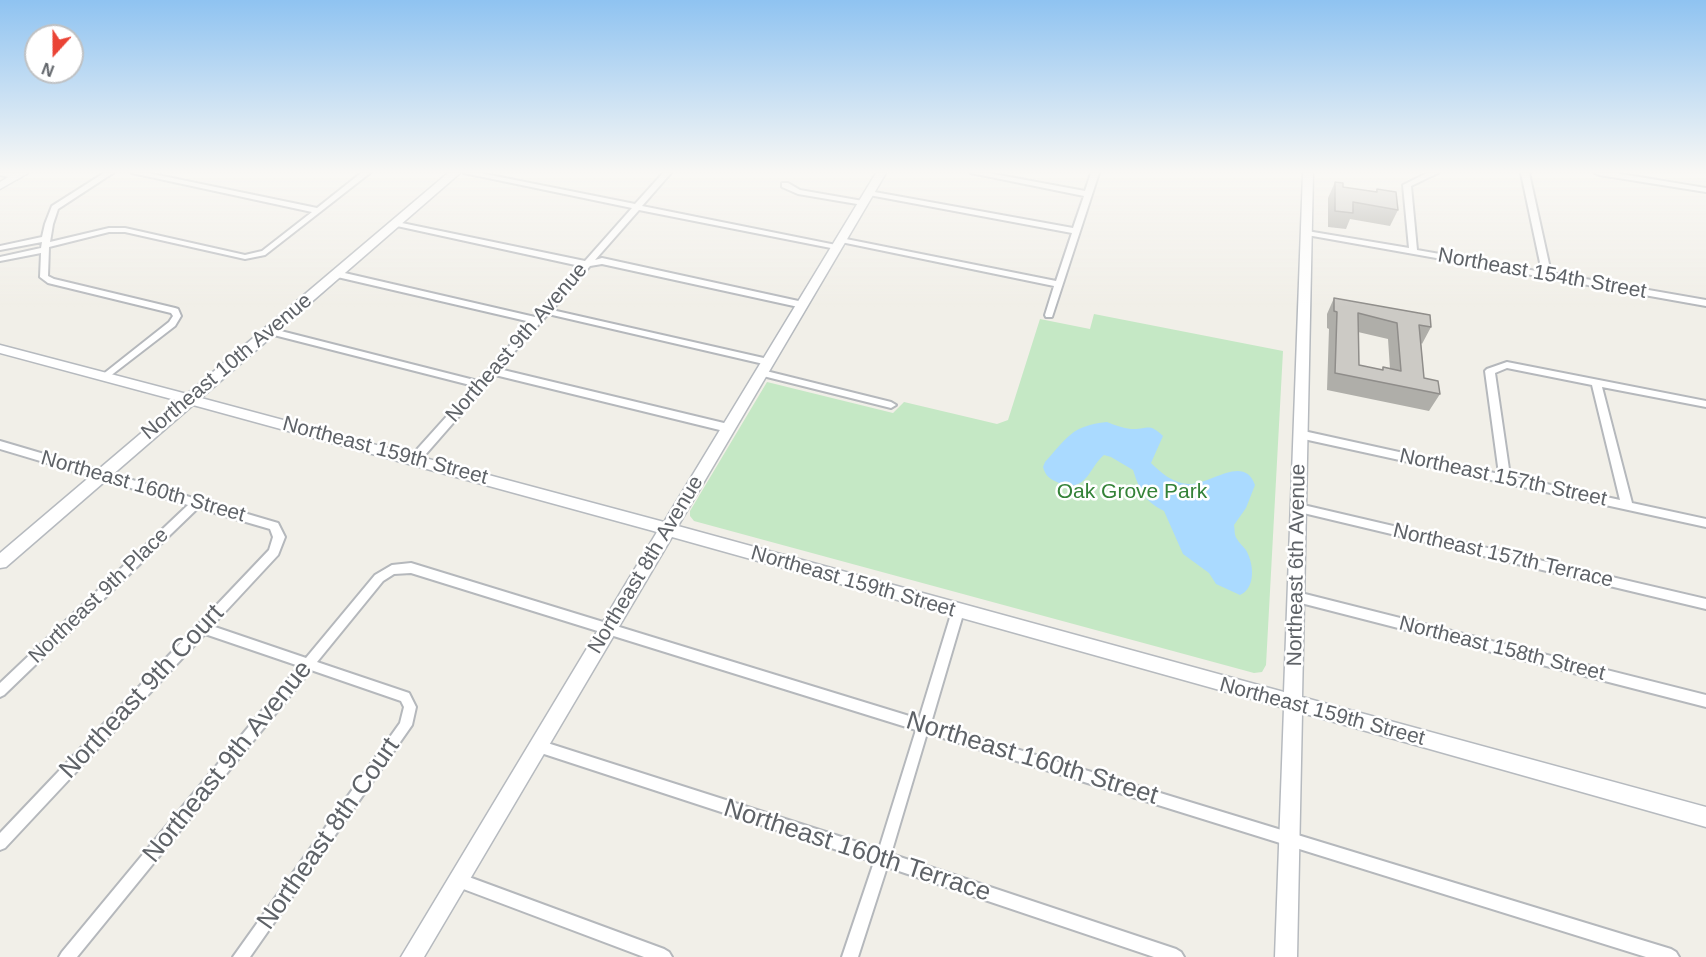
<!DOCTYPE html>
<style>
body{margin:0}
#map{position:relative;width:1706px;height:957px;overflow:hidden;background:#f1efe8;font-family:Helvetica,sans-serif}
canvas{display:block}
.north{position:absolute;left:24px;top:24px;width:60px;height:60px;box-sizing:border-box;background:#fff;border:2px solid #bfc1c3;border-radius:50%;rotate:201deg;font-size:16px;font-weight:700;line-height:24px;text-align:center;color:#5f6368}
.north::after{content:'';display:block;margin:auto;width:21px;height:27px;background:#ea4335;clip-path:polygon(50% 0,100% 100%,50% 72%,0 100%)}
</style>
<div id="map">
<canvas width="1706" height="957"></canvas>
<div class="north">N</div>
</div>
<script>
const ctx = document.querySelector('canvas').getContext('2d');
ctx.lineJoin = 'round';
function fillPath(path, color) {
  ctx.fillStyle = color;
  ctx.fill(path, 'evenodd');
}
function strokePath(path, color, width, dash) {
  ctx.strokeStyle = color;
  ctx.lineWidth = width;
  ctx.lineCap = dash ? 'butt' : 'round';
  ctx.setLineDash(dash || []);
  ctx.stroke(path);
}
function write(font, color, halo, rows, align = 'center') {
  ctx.font = font + ' Helvetica,sans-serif';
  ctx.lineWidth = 5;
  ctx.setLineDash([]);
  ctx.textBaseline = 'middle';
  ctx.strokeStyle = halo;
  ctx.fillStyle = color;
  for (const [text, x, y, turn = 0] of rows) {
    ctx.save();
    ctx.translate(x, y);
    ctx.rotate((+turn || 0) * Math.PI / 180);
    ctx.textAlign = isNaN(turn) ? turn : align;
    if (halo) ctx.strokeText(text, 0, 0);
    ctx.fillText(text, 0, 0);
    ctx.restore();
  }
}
fillPath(new Path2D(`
 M1094 314 1283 351 1266 665 1262 672 1254 673 694 521 690 516V511L767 382 893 413 904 402 997 424 1008 420 1040 319 1090 329Z`), '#c5e8c5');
fillPath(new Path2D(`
 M1107 422C1114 425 1123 428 1131 429 1148 430 1148 422 1163 436L1151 463C1161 473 1173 483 1188 484 1209 486 1244 453 1255 485L1246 508 1234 525C1235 530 1234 535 1237 539 1239 543 1243 546 1246 550 1254 564 1256 588 1240 595L1216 584 1209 573 1183 554 1164 511C1144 501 1140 491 1133 470L1111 457 1104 455C1089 467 1087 494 1059 483 1050 479 1046 477 1043 467L1045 462C1068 437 1071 426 1107 422Z`), '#aadaff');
const street = new Path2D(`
 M0 173H11L21 177 17 179 0 175Z
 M104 173H113L58 209 53 224 50 242 109 228H125L245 255 262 251 312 212 132 173H148L317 208 361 173H370L265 255 245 259 125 232H109L49 247 48 276 54 279 175 308 178 309 181 316 175 326 105 380 102 379 100 377 102 375 169 322 173 316 171 313 48 283 40 277 41 253 0 261V257L41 248 42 242 0 250V246L42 237 45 224 52 206Z
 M464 173H480L635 204 663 173H671L642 206 836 245 840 247 836 249 639 210 595 260 602 258 803 302 807 305 803 308 602 264 590 266 552 310 768 359 771 360 773 362 771 364 768 365 548 314 499 369 728 424 733 428 732 431 728 432 495 375 419 462H411L410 459 411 456 474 386 266 333 264 331 266 329 269 328 478 381 531 322 333 276V272L336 271 535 317 580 266 397 226 393 224 397 222 585 261 632 208Z
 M971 173H988L1085 191 1091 173H1099L1052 317H1046L1045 315 1054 286 841 242 837 240 841 238 1056 281 1072 233 869 195 865 193 869 191 1073 228 1084 196Z
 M1427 173H1438L1411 186 1417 250 1542 272 1521 173H1529L1551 273 1706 300V306L1307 235 1303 233 1307 231 1409 248 1403 185Z
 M1595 173H1615L1706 188V192L1599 175Z
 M782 183H788L800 190 863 201 867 203 863 205 798 194 782 187Z
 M1507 362 1706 401V407L1602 387 1632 503 1706 519V527L1299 438 1294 434 1299 430 1499 474 1485 371 1487 369ZM1507 368 1592 385 1620 500 1510 476 1495 373Z
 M762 370 891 402 896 405 891 408 759 375 757 373Z
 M0 441 278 523 285 537 278 555 212 626 306 658 375 575 392 565 411 563 919 719 952 611 954 608 958 606 962 608 964 611 931 723 1671 949 1676 952 1679 957H1646L927 733 891 854 1176 949 1181 952 1184 957H1154L887 867 858 957H842L874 862 538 752 533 750 531 746 533 742 538 740 879 849 916 730 411 573 394 574 383 581 317 662 409 693 416 707 412 725 250 957H233L400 723 404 707 401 701 311 670 77 957H59L62 952 299 666 205 634 5 848 0 850V833L269 550 273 537 270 529 198 508 4 695 0 697V683L188 505 0 449Z
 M1299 504 1706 599V609L1295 511 1294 508 1295 505Z
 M1297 592 1706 695V707L1297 602 1293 600 1291 597 1293 594Z
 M458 873 664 949 669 952 672 957H644L458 887 453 885 451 880 453 875Z`);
const secondary = new Path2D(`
 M15 173H28L0 189V182Z
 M448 173H460L201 398 664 522 876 173H886L678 526 1284 692 1303 173H1313L1302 697 1706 807V827L1302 713 1297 957H1275L1284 708 672 537 424 957H401L657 532 193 405 6 567 0 568V553L179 401 0 353V345L187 394Z`);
strokePath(street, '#b5b8bc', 4);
strokePath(secondary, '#b6babf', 3);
fillPath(street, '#fff');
fillPath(secondary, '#fff');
fillPath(new Path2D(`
 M1335 182 1343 187 1375 192 1377 189 1398 210 1390 226 1350 219 1346 229 1328 227V198Z
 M1334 298 1431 327 1422 344 1421 343 1424 378 1440 394 1429 411 1327 390 1329 329 1327 328V314ZM1358 332 1388 339 1390 369 1383 367 1382 370 1359 365Z`), '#afaea9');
const building = new Path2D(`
 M1335 182 1343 183V187L1377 192V189L1396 192 1398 210 1353 202V213L1335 211Z
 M1334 298 1430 315 1431 327 1419 325 1424 378 1438 381 1440 394 1335 373 1337 312 1334 311ZM1358 313 1397 323 1401 371 1383 367V370L1359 365Z`);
fillPath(building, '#cccac5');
strokePath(building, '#8f8d8a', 1.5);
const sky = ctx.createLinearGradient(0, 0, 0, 307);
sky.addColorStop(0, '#8fc3f1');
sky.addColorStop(0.56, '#f9f8f5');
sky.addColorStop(1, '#f9f8f500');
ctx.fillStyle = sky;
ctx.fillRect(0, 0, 1706, 307);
write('21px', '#5f6368', '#fff', [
 ["Northeast 154th Street",1542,274,10],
 ["Northeast 9th Avenue",517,343,-49],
 ["Northeast 10th Avenue",227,367,-40],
 ["Northeast 159th Street",385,451,15],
 ["Northeast 157th Street",1503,478,12],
 ["Northeast 160th Street",143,487,16],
 ["Northeast 157th Terrace",1503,556,13],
 ["Northeast 8th Avenue",646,565,-59],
 ["Northeast 6th Avenue",1297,565,-89],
 ["Northeast 159th Street",853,582,16],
 ["Northeast 9th Place",99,596,-44],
 ["Northeast 158th Street",1502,649,14],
 ["Northeast 159th Street",1322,712,15]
]);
write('21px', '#348238', '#fff', [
 ["Oak Grove Park",1132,492]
]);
write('26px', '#5f6368', '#fff', [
 ["Northeast 9th Court",142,692,-47],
 ["Northeast 160th Street",1032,759,17],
 ["Northeast 9th Avenue",228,762,-51],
 ["Northeast 8th Court",329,834,-55],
 ["Northeast 160th Terrace",857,851,18]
]);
</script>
